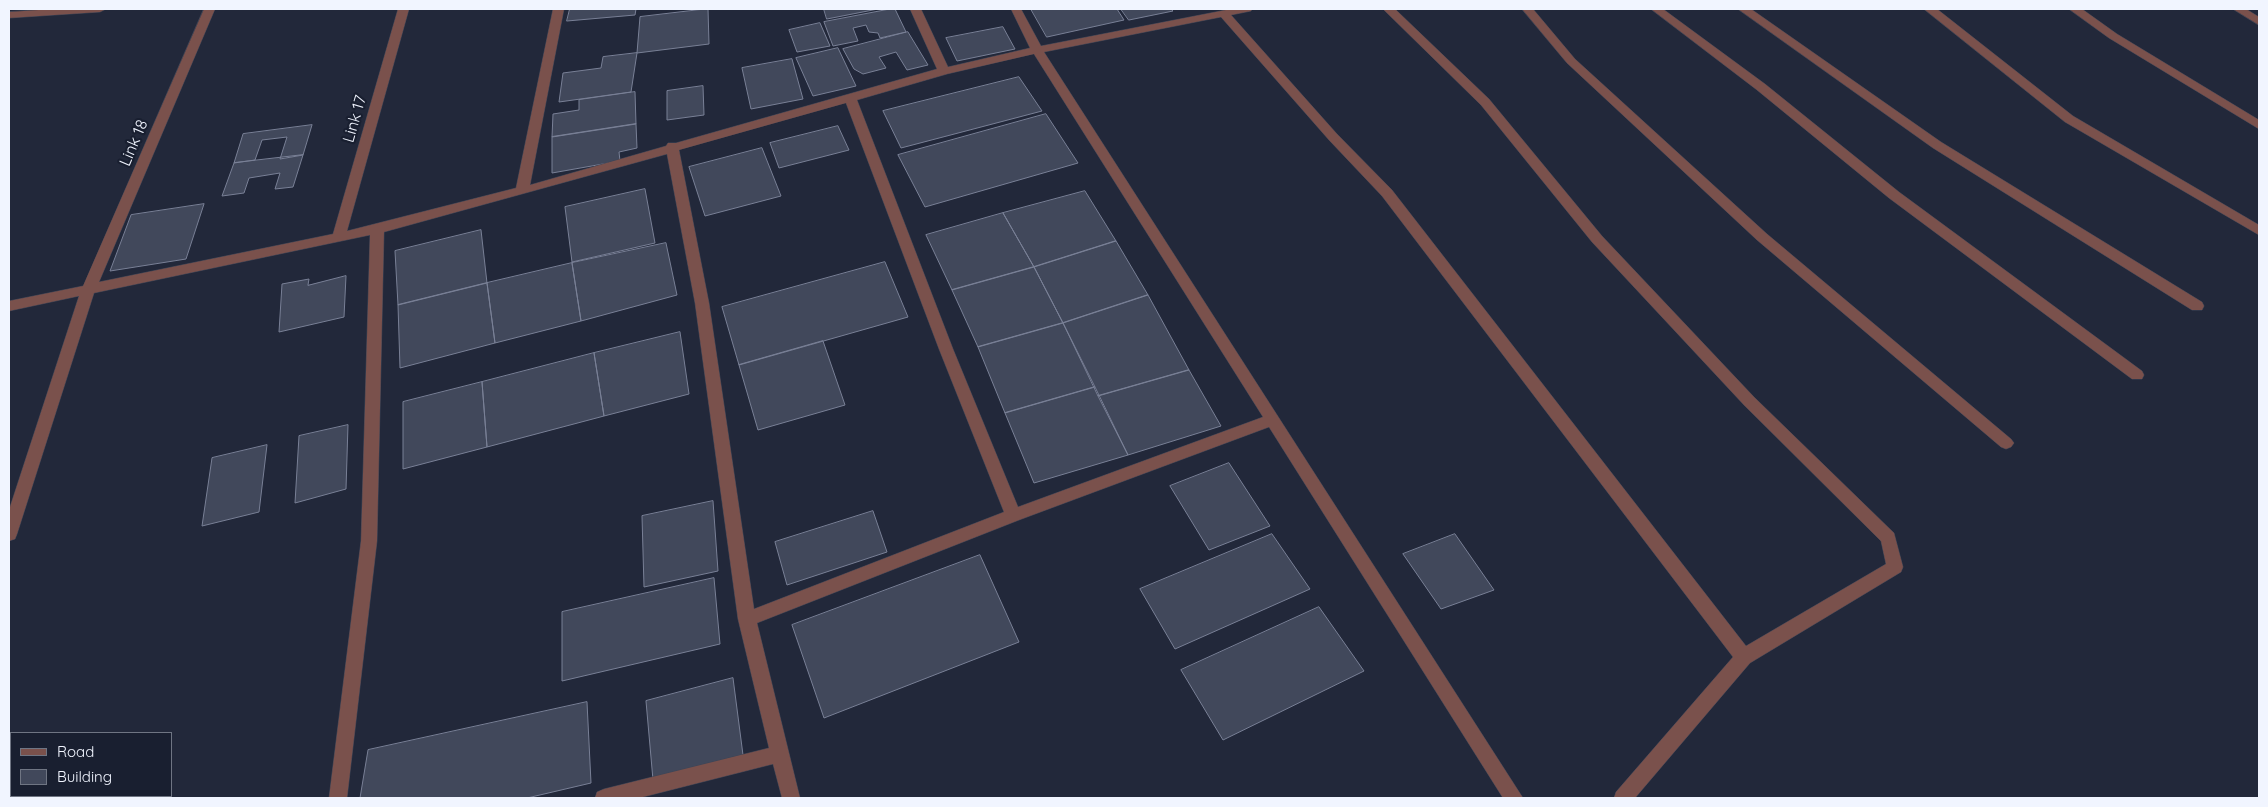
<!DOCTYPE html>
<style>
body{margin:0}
#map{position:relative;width:2268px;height:807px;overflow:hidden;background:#22283a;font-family:Quicksand,sans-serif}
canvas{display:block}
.frame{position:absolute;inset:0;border:10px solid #f1f5ff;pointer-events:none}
.legend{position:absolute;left:10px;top:732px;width:162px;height:65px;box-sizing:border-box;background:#191f30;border:1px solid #6f7583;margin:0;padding:6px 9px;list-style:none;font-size:15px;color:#f1f5ff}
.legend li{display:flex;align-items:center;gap:10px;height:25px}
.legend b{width:25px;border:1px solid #6f7583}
</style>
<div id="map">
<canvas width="2268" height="807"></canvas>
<div class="frame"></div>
<ul class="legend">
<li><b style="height:6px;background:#7a514c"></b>Road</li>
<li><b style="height:14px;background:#41485b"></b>Building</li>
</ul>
</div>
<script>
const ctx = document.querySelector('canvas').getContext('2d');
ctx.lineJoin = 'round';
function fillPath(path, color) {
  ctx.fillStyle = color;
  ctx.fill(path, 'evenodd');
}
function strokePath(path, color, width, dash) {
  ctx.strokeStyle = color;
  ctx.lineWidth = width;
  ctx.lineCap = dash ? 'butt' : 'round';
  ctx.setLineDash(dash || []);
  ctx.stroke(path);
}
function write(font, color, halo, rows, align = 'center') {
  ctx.font = font + ' Quicksand,sans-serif';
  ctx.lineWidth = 4.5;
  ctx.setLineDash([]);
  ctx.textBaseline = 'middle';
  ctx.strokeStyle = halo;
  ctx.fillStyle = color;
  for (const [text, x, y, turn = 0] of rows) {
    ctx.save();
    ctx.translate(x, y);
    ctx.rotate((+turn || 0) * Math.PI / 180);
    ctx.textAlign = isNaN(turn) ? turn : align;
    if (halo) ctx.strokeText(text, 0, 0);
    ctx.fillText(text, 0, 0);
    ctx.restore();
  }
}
const building = new Path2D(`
 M570 9H636L635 15 567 21Z
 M708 9 709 44 637 53 640 17Z
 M824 9H878L827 19Z
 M890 9H895L906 32 880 38 878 33 869 32 866 25 853 28 858 41 833 46 824 22Z
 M1031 9H1117L1124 20 1047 37Z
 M1121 9H1171L1173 11 1129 20Z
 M820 23 830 46 797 52 789 30Z
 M1003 27 1015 49 957 61 946 38Z
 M908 32 928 65 907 70 896 52 879 57 886 68 863 74 854 69 843 49Z
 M838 48 856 86 813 96 796 58Z
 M637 53 631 92 559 102 563 73 601 68 603 57Z
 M792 59 803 99 751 109 742 68Z
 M1019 77 1042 111 901 148 883 111Z
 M703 86 704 115 667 120V91Z
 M635 92 636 124 552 137 553 114 579 110V100Z
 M1046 114 1078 163 925 207 898 155Z
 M636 124 637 148 619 152 620 161 552 173V137Z
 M312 125 303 155 280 159 287 137 262 140 255 160 234 163 243 134Z
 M838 126 849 150 779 168 770 143Z
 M762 148 781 196 705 216 689 167Z
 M303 155 293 187 275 189 280 173 249 178 244 193 222 196 234 163Z
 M645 189 655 243 572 262 565 207Z
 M1085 191 1116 241 1034 267 1003 213Z
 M204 204 186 259 110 271 131 215Z
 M1003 213 1034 267 952 290 926 235Z
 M481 230 487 283 398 305 395 251Z
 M1116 241 1148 295 1063 323 1034 267Z
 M666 243 677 295 581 321 572 263Z
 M885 262 908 317 739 365 722 307Z
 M572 263 581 321 495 343 487 283Z
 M1034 267 1063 323 978 347 952 290Z
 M346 276 344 317 279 332 282 284 309 279 308 285Z
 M487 283 495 343 400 368 398 305Z
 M1148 295 1189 370 1098 396 1063 323Z
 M1063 323 1095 387 1005 413 978 347Z
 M680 332 689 394 604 416 594 353Z
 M823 341 845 405 758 430 739 365Z
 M594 353 604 416 487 447 482 382Z
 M1189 370 1221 426 1128 455 1098 396Z
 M482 382 487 447 403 469V402Z
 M1095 387 1128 455 1034 483 1005 413Z
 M348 425 346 489 295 503 299 436Z
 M267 445 259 512 202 526 212 458Z
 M1229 463 1270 526 1209 550 1170 486Z
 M713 501 718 571 644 587 642 516Z
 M873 511 887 552 787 585 775 542Z
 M1272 534 1310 589 1175 649 1140 589Z
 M1455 534 1494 590 1441 609 1403 554Z
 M980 555 1019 642 824 718 792 625Z
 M714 578 720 644 562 681V612Z
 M1319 607 1364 671 1223 740 1181 670Z
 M733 678 743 755 653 780 646 701Z
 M587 702 591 783 527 798H360L368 750Z`);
fillPath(building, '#41485b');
strokePath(building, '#798096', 1);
const street = new Path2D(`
 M53 9H106L100 12 9 18V12Z
 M204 9H215L99 282 333 234 398 9H409L347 231 516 188 553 9H564L530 185 666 146 668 143H676L937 69 910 9H921L948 67 1030 48 1011 9H1021L1041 46 1231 9H1252L1251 11 1231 15 1337 134 1392 190 1746 646 1886 564 1881 541 1744 405 1592 242 1481 105 1383 9H1395L1489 99 1602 236 1754 397 1894 533 1903 567 1901 572 1750 663 1635 798H1614L1616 792 1733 657 1382 196 1329 140 1221 17 1044 52 1523 798H1503L1269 427 1019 520 757 623 800 798H782L773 764 639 798H595L597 792 604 789 769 748 738 619 695 303 667 154 384 232 377 541 347 798H329L361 541 370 235 94 293 17 534 15 539 9 541V510L79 296 9 311V301L83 286ZM1034 54 1263 417 1018 507 953 349 857 100 947 74ZM846 103 939 349 1004 512 754 609 709 303 679 150Z
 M1522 9H1533L1575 59 1767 234 2011 439 2014 443 2011 447 2006 449 2001 447 1757 240 1567 63Z
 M1651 9H1663L1765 84 1899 192 2142 371 2144 375 2142 379H2132L1889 198 1757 90Z
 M1738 9H1751L1941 142 2202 302 2204 306 2202 310H2192L1933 148Z
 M1924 9H1937L2073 116 2259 225V235L2065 122Z
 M2069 9H2082L2117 34 2259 120V129L2109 38Z
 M2233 9H2246L2259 17V25Z`);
strokePath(street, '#3f4556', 1);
fillPath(street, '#7a514c');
write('16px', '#f1f5ff', '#191f30', [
 ["Link 17",355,119,-74],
 ["Link 18",134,143,-67]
]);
</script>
